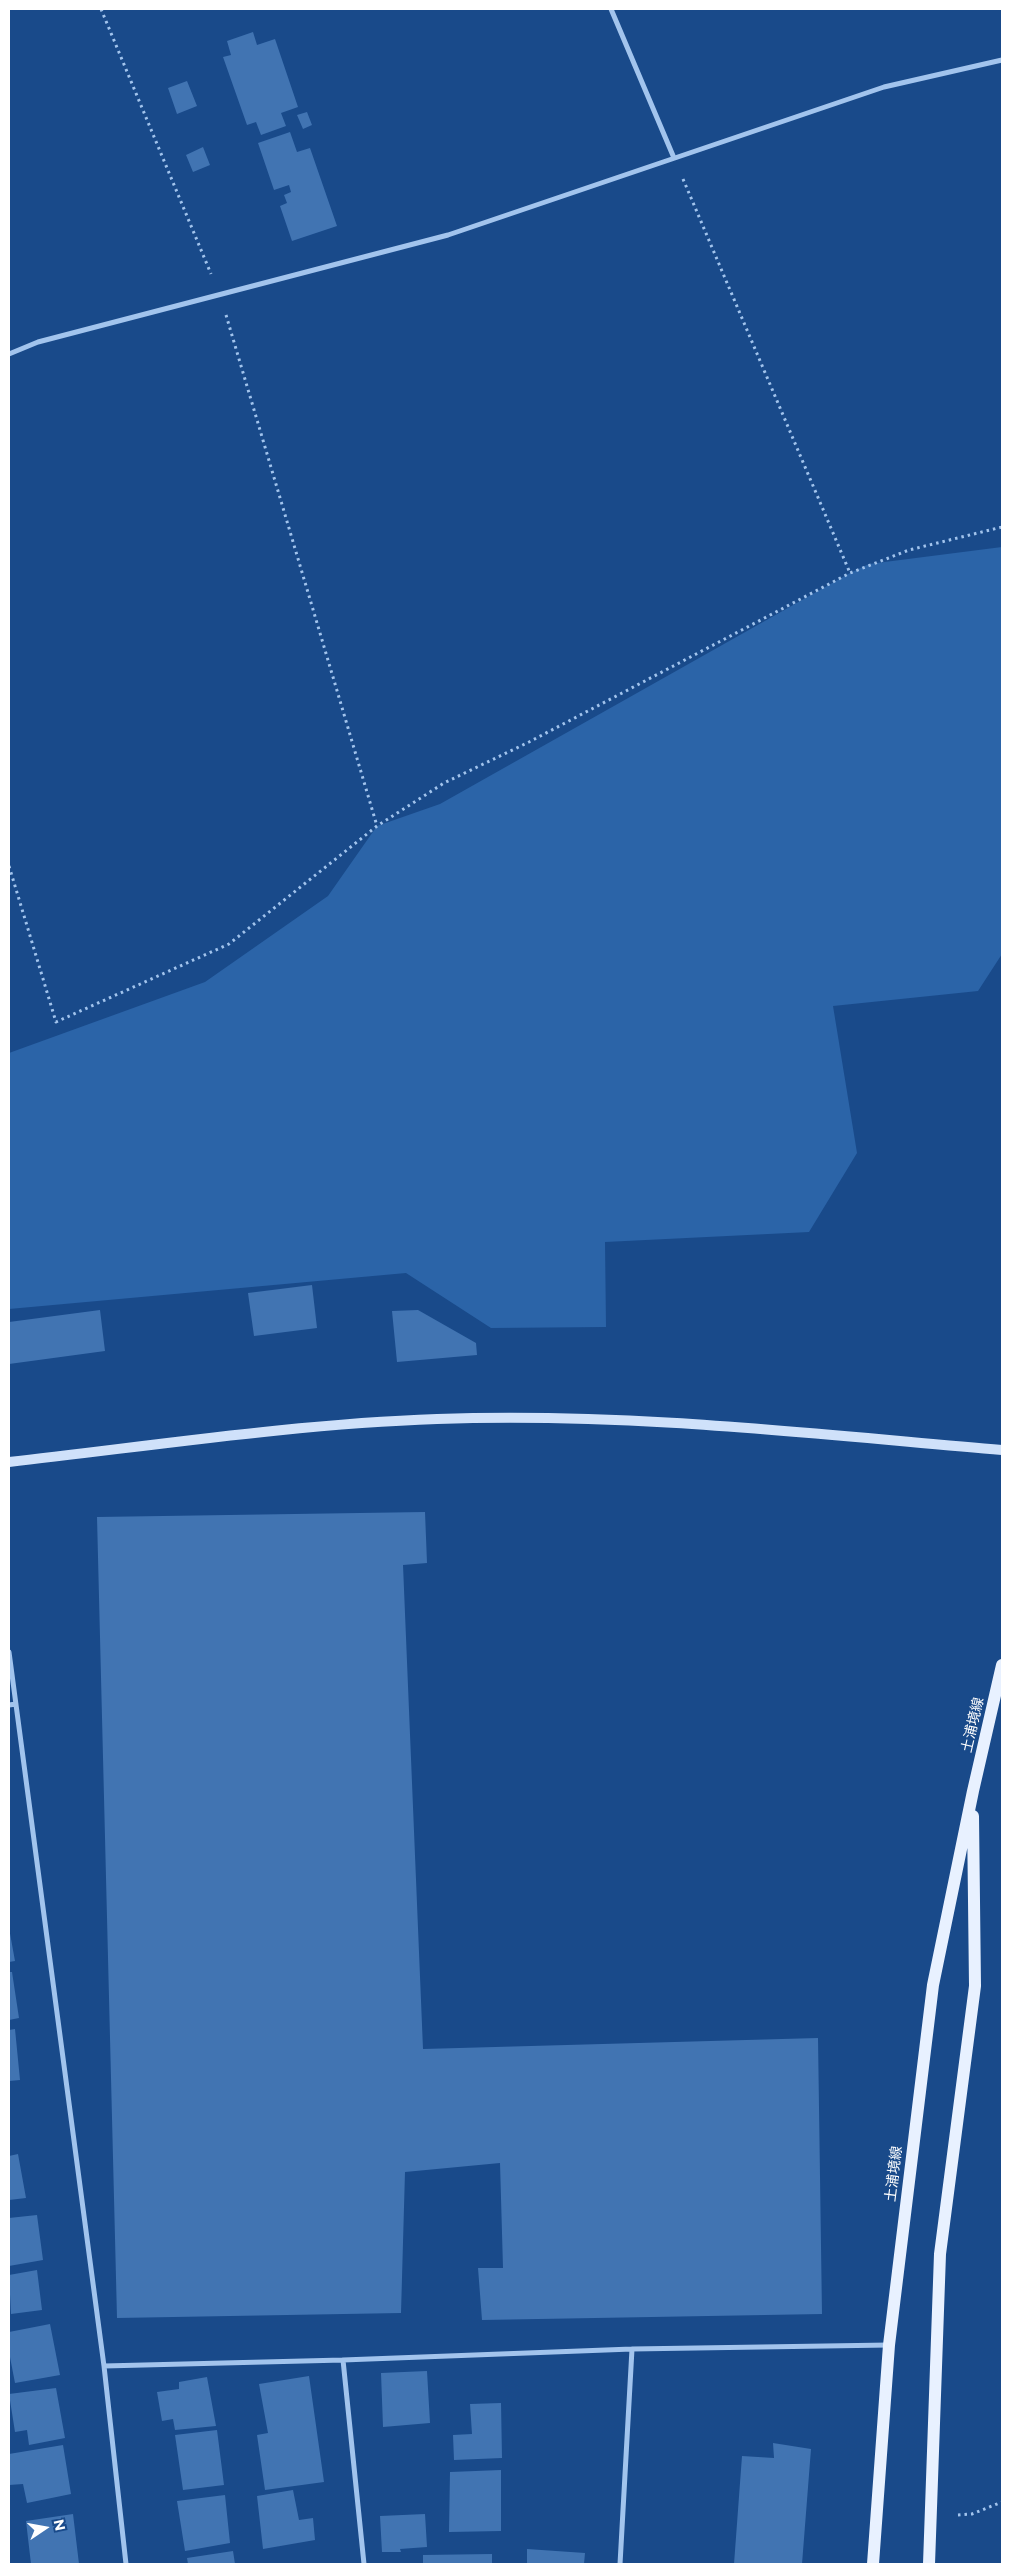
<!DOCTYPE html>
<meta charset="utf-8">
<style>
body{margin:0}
#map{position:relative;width:1011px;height:2573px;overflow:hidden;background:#194a8a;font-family:Montserrat,sans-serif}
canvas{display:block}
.frame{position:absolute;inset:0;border:10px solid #fff;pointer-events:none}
.north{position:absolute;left:20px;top:2503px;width:50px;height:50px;-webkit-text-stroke:4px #194a8a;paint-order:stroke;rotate:78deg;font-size:14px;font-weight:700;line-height:20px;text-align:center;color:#fff}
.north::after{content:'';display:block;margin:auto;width:18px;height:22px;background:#fff;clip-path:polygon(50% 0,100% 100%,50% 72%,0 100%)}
</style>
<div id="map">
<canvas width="1011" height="2573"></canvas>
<div class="frame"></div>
<div class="north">N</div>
</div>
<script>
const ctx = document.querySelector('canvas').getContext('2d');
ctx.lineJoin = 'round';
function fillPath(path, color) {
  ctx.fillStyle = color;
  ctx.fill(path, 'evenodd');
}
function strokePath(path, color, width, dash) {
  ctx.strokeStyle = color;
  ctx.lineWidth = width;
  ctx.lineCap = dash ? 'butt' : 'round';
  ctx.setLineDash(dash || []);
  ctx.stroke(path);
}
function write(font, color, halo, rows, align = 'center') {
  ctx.font = font + ' Montserrat,"Noto Sans JP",sans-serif';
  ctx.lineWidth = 4.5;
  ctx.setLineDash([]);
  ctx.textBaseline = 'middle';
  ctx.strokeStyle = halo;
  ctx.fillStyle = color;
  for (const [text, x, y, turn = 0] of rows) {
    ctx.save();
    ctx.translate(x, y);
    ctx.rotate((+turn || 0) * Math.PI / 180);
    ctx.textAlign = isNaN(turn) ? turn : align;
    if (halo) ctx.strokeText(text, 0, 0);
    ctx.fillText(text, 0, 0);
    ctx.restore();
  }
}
fillPath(new Path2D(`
 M1002 547V954L978 991 833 1006 857 1153 809 1232 605 1242 606 1327 491 1328 406 1273 9 1309V1053L205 982 328 896 377 826 440 804 850 573 869 564Z`), '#2b64a8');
fillPath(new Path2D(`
 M253 32 257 45 275 39 298 107 281 113 286 126 261 135 256 122 247 125 223 57 231 55 227 41Z
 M187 81 197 106 177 114 168 88Z
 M307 112 312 125 303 129 297 115Z
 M290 132 297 152 310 148 337 226 292 241 280 206 287 203 284 195 291 192 289 185 274 190 258 143Z
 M203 147 210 165 193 172 186 155Z
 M312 1285 317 1328 254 1336 248 1293Z
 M100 1310 105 1351 9 1364V1322Z
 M418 1310 476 1343 477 1355 397 1362 392 1311Z
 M425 1512 427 1563 403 1565 423 2049 818 2038 822 2314 482 2320 478 2268H503L500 2163 405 2172 401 2313 117 2318 97 1517Z
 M9 1928 15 1961 9 1962Z
 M9 1972H12L19 2018 9 2020Z
 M15 2029 20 2080 9 2081V2030Z
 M18 2154 26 2198 9 2200V2156Z
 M37 2215 43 2260 9 2266V2218Z
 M37 2270 42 2310 11 2314 9 2275Z
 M50 2324 60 2375 15 2383 9 2352V2332Z
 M427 2371 430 2423 383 2427 381 2373Z
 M309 2376 324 2482 265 2490 257 2435 268 2433 259 2384Z
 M207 2377 216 2426 175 2430 173 2419 162 2421 157 2392 179 2389V2382Z
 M56 2388 65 2438 29 2445 27 2430 15 2432 9 2394Z
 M501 2403 502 2458 454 2460 453 2435 472 2434 470 2404Z
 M217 2430 224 2485 183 2490 175 2435Z
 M773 2443 811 2449 802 2564H734L742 2456 774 2458Z
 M63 2445 71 2494 27 2503 23 2484 9 2485V2454Z
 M501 2470V2531L449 2532 450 2472Z
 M293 2490 299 2520 313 2518 315 2540 263 2549 257 2496Z
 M225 2495 230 2543 185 2551 177 2501Z
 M73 2514 79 2564H31L26 2521Z
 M425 2514 427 2547 400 2549 401 2552H382L380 2516Z
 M527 2549 585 2553 584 2564H527Z
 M233 2551 235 2564H188L187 2558Z
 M492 2554V2564H423V2555Z`), '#4174b2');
strokePath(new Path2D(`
 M101 9 211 274
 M683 179 850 573
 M226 315 377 826
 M9 866 56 1022 229 944 377 826 444 783 529 742 850 573 909 550 1002 527
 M958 2515 972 2514 1002 2502`), '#a2c4ed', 3, [2.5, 4]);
strokePath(new Path2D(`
 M611 9 674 158
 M9 354 38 342 448 235 884 87 1002 60
 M9 1652 104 2366 126 2564
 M9 1705 16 1704
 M343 2360 364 2564
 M104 2366 343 2360 632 2349 889 2345
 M620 2564 632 2349`), '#a2c4ed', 5);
strokePath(new Path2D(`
 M9 1462C151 1446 294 1424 437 1419 626 1412 814 1434 1002 1450`), '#cfe1fa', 10);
strokePath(new Path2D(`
 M873 2564 889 2345 933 1985 973 1791 1002 1665
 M929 2564 940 2254 975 1986 973 1816`), '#e8f1ff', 12);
write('14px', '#fff', '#194a8a', [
 ["土浦境線",973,1725,-77],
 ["土浦境線",894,2174,-83]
]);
</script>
